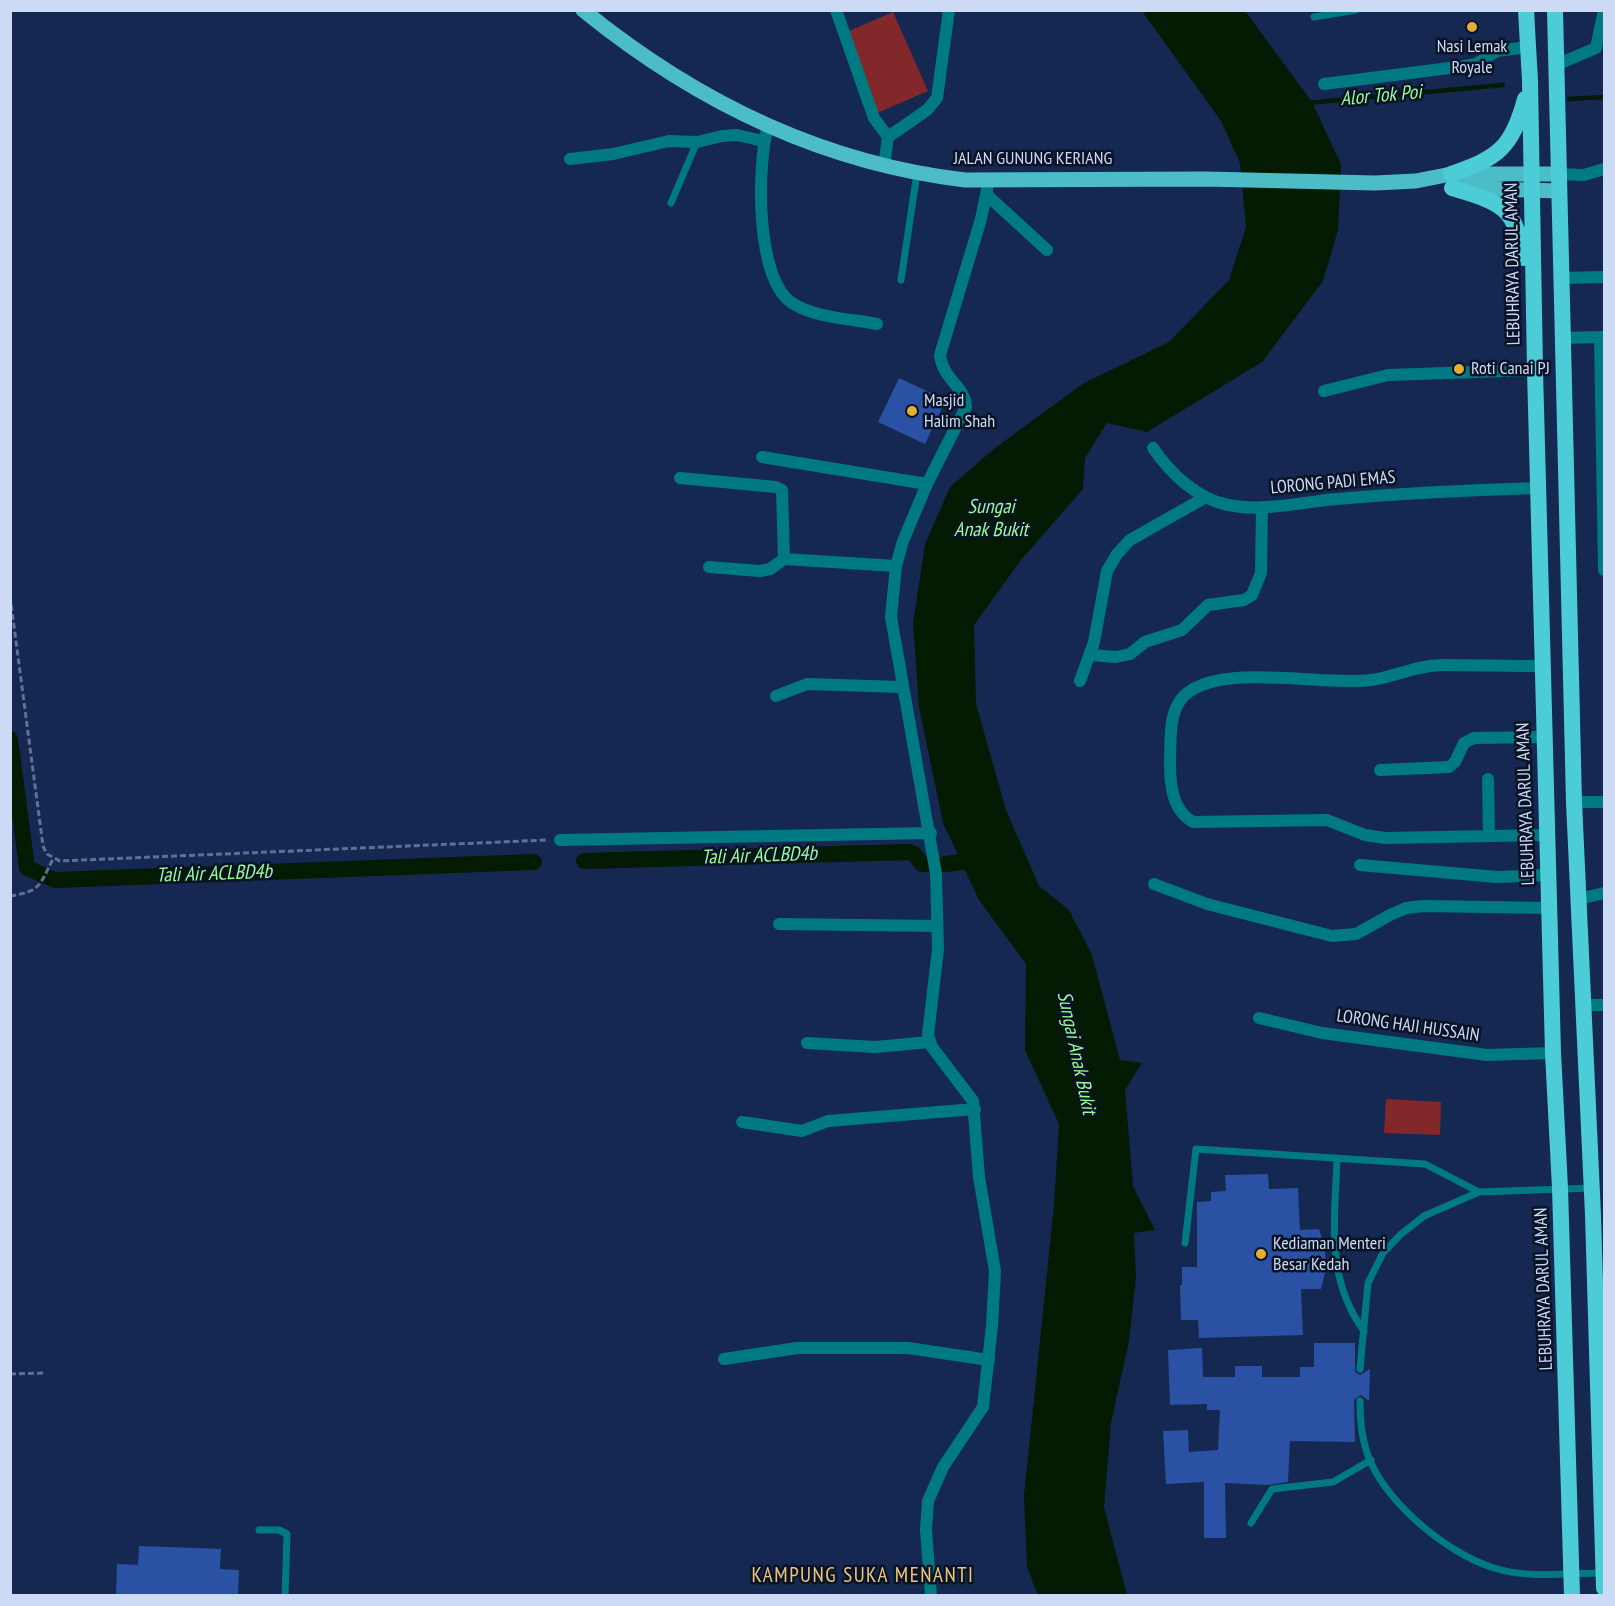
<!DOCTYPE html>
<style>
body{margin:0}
#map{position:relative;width:1615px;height:1606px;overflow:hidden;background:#142852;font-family:"PT Sans Narrow",sans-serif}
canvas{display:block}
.frame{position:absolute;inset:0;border:12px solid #ccdaf5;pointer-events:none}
</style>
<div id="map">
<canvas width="1615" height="1606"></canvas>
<div class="frame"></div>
</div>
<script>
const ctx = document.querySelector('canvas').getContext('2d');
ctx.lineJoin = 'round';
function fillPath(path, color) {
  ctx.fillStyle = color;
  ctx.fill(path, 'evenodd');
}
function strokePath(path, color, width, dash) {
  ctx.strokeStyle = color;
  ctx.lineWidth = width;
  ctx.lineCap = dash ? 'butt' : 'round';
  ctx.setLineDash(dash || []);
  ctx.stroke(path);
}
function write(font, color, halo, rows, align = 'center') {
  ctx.font = font + ' "PT Sans Narrow",sans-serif';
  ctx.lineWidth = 5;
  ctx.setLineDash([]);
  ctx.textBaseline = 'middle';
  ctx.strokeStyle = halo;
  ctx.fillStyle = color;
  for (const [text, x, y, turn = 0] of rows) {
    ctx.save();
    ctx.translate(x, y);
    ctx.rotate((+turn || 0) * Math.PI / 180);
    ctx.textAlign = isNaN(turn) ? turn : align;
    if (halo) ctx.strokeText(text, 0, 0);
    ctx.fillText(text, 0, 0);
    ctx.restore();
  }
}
fillPath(new Path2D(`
 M893 12 928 91 875 114 840 35Z
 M1386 1099 1441 1102 1440 1135 1384 1133Z`), '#82272a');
fillPath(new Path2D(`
 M1142 11H1245L1312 102 1341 164 1338 230 1323 281 1262 362 1147 432 1107 423 1085 458 1083 489 1021 560 974 625 976 704 1006 810 1039 886 1069 910 1092 955 1120 1060 1142 1063 1125 1090 1133 1186 1155 1230 1134 1233 1136 1278 1129 1341 1111 1423 1104 1507 1127 1595H1038L1027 1567 1024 1496 1054 1205 1059 1124 1025 1050 1026 964 979 900 943 823 919 707 913 623 925 544 950 487 995 448 1084 383 1169 342 1229 280 1246 227 1240 163 1221 121Z`), '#041b03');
strokePath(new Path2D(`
 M1569 99 1604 97
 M1306 103 1503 85`), '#041b03', 4.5);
strokePath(new Path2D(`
 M10 739 27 868 55 880 534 862
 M584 861 909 852 914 854 922 864H929
 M945 864 970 861 982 866`), '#041b03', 16);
fillPath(new Path2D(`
 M899 378 946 400 925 444 878 422Z
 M1268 1174 1269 1189 1298 1188 1300 1230 1319 1229 1325 1249 1326 1269 1321 1289H1301L1303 1335 1199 1338 1198 1320H1181L1180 1285H1182V1267H1197V1202L1211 1201V1192L1226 1191 1225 1175Z
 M1314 1343H1355V1372L1360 1375 1370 1369 1369 1401 1361 1395 1354 1400 1355 1442 1290 1441 1288 1482 1268 1485 1225 1483 1226 1538H1204V1482L1166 1484 1163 1431 1188 1430 1189 1452 1218 1450 1220 1410H1207V1404L1170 1405 1168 1350 1202 1348 1203 1377H1235V1366H1262V1377H1300V1367H1314Z
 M139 1546 221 1549 220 1569 239 1570 238 1596H116L117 1564 138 1565Z`), '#2a51a4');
strokePath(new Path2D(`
 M10 596 43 846 47 854 60 861 547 840
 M10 896C41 891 39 886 53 859
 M10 1374 43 1373`), '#5f7094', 3, [6, 3]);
strokePath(new Path2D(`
 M1314 17 1356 10
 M671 203 697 142
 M901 280 917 173
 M1337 1158C1335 1220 1325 1278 1364 1331
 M1185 1243 1196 1149 1425 1164 1479 1192
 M1360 1369 1368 1283 1383 1253 1400 1235 1424 1216 1479 1192 1592 1188
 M1360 1401C1360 1415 1361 1432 1365 1446 1378 1497 1445 1553 1494 1568 1529 1579 1568 1573 1604 1573
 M1251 1523 1272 1489 1333 1482 1371 1460
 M259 1530H279L287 1534 285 1596`), '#007a82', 7);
strokePath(new Path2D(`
 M836 10 874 118 888 137
 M1556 65 1596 48 1604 10
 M1324 84 1465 66 1476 64 1497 51 1528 47
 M768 126C757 165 755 278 792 303 815 318 852 319 877 324
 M570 159 613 154 669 141 697 142 722 136 737 135 763 141
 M884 166 888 137 927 110 937 98 949 10
 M1558 174 1584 175 1604 169
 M987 195 1047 250
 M1560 278 1604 277
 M1600 337 1604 570
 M1562 338 1604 337
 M1324 391 1388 375 1535 370
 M1153 448C1170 473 1197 499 1228 505 1263 512 1302 502 1337 499 1404 493 1471 490 1538 488
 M762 457 927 484
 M680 478 776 487 782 490 784 559
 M709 567 760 571 770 569 784 559 896 566
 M1091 655 1116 657 1130 654 1145 642 1182 630 1208 605 1244 600 1252 595 1261 573 1262 507
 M1542 666C1509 666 1475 665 1442 665 1416 665 1395 677 1371 680 1321 686 1232 664 1190 691 1167 706 1171 739 1170 762 1170 785 1172 810 1193 822L1327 820 1365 835 1385 838 1546 835
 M1080 681 1094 642 1107 571 1117 554 1130 540 1206 497
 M776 696 807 684 902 687
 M1380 770 1449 767 1455 762 1464 743 1474 738 1544 737
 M1488 779 1489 835
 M1574 802H1604
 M560 840 931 833
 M1360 865 1497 877 1547 875
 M1154 884 1207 904 1332 936 1356 934 1390 915 1406 908 1423 906 1549 908
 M1579 899 1604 893
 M779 924 937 926
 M1584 1005H1604
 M1259 1018 1322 1033 1487 1055 1553 1053
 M807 1043 875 1047 930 1042
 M742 1122 802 1131 828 1121 975 1109
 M724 1359 797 1348H908L989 1360
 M931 1596 926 1530 928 1501 943 1467 983 1407 992 1326 995 1271 979 1177 973 1101 932 1047 928 1035 938 949 936 874 891 617 896 566 903 541 927 484 966 407C965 386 943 380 940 355L981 219 989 180`), '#007a82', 12);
strokePath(new Path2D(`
 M583 10C695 101 820 163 965 180L1205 179 1375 183 1416 181 1451 174H1558
 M1460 188 1559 191`), '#4cbdc7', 15);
strokePath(new Path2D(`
 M1526 10 1530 81 1535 370 1553 1053 1560 1188 1572 1596
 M1555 10 1574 802 1593 1215 1604 1588
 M1451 174C1498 158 1512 148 1525 99
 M1452 188C1498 202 1517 206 1523 258`), '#4cccd6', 16);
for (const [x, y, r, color] of [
 [1472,27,6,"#e4ae35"],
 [1459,369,6,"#e4ae35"],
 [912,411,6,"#e4ae35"],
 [1261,1254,6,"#e4ae35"]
]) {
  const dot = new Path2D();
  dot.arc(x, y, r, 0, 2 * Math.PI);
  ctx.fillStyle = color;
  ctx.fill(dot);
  strokePath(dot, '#091325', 2);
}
write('18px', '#ccdaf5', '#091325', [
 ["Nasi Lemak",1472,47,"center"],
 ["Royale",1472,68,"center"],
 ["Roti Canai PJ",1471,369],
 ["Masjid",924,401],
 ["Halim Shah",924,422],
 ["Kediaman Menteri",1273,1244],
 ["Besar Kedah",1273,1265]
], 'left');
write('18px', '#ccdaf5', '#091325', [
 ["JALAN GUNUNG KERIANG",1033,159],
 ["LEBUHRAYA DARUL AMAN",1513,264,-91],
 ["LORONG PADI EMAS",1333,483,-5],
 ["LEBUHRAYA DARUL AMAN",1526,804,-92],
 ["LORONG HAJI HUSSAIN",1408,1026,8],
 ["LEBUHRAYA DARUL AMAN",1544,1289,-92]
]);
write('italic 20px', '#98fd93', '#091325', [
 ["Alor Tok Poi",1381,96,-5],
 ["Sungai",991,507],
 ["Anak Bukit",991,530],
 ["Tali Air ACLBD4b",759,856,-2],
 ["Tali Air ACLBD4b",214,874,-2],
 ["Sungai Anak Bukit",1076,1053,78]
]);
ctx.letterSpacing = '1.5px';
write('21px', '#ebc67e', '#091325', [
 ["KAMPUNG SUKA MENANTI",863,1576]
]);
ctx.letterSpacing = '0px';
</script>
